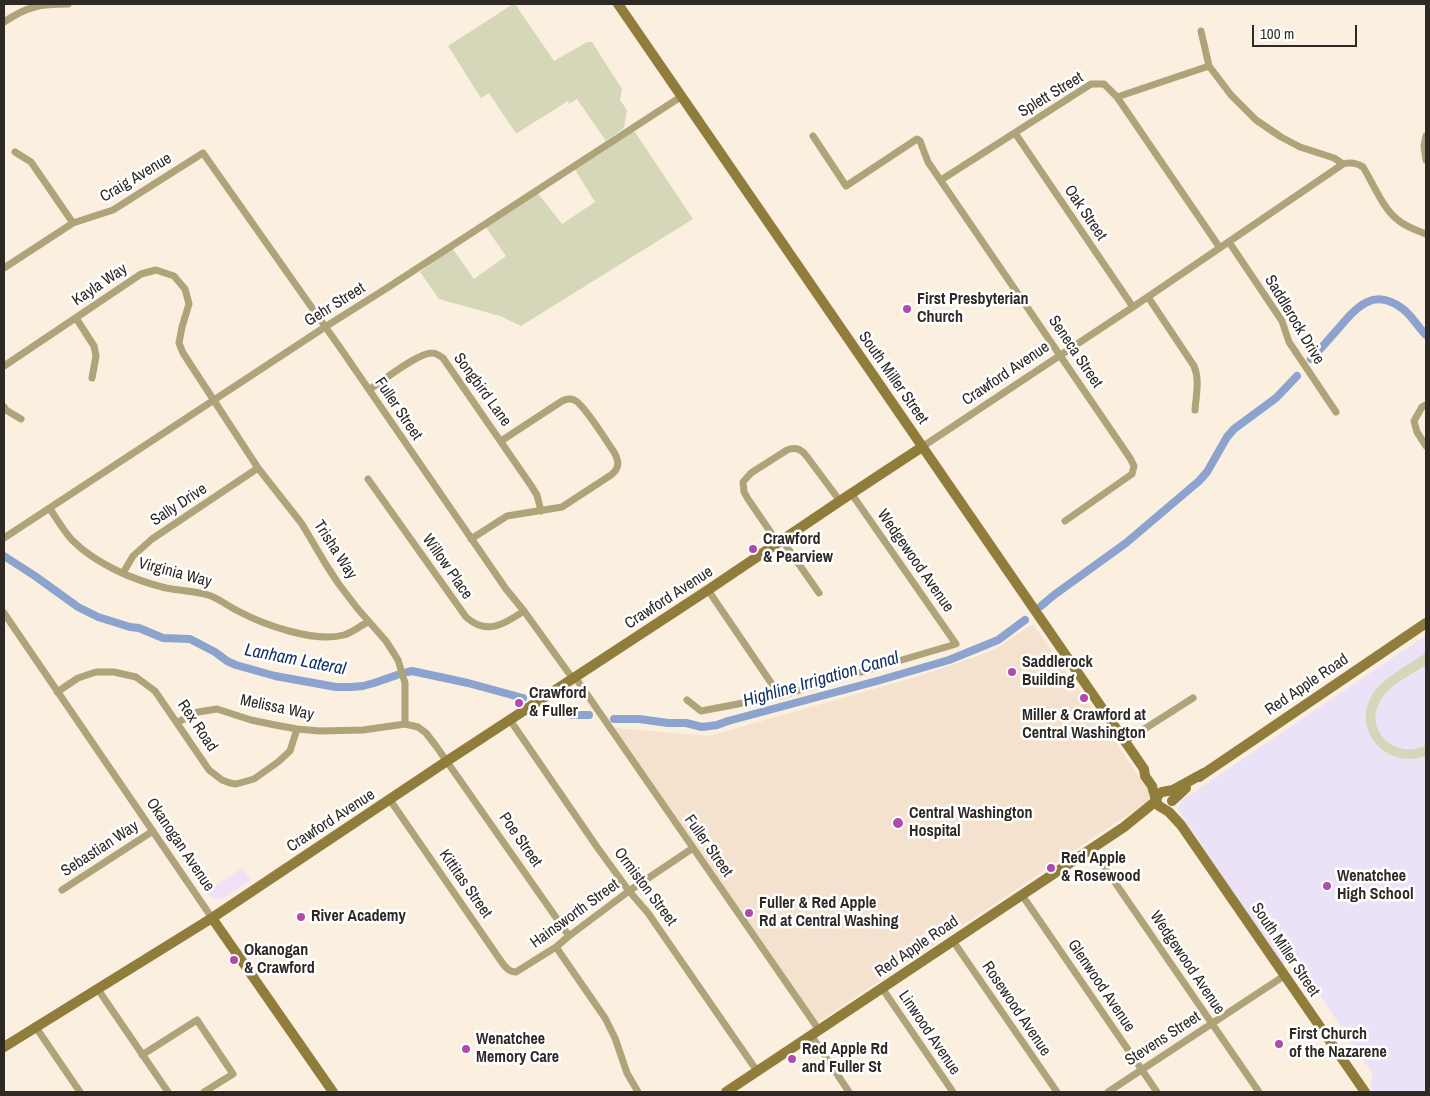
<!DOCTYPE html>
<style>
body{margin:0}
#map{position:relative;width:1430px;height:1096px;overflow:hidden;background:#fbefe0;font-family:"Archivo Narrow",sans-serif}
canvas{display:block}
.frame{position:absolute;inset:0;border:5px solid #2e2924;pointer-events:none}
.scale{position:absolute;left:1252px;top:25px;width:105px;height:22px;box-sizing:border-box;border:2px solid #2e2924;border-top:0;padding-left:6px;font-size:15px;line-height:18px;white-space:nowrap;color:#2e2924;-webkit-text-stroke:4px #fff;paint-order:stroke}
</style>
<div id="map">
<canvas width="1430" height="1096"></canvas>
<div class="frame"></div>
<div class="scale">100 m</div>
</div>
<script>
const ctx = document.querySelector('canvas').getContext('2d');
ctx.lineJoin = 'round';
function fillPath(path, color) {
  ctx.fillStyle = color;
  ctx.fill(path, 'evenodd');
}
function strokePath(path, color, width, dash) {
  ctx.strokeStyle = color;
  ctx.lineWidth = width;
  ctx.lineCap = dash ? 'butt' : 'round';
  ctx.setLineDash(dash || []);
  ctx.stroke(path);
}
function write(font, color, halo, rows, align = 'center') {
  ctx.font = font + ' "Archivo Narrow",sans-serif';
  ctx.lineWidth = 5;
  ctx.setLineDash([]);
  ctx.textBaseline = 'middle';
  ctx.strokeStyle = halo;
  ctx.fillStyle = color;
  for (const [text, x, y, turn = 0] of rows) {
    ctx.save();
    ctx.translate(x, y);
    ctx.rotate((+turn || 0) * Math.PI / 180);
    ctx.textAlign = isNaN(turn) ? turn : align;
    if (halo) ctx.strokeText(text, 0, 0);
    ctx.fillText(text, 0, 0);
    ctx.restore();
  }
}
fillPath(new Path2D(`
 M1033 624 1150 792 1151 799 817 1023 615 728 709 736 923 675 994 650Z`), '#f4e2ce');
fillPath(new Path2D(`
 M242 868 251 880 221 900 212 897 206 892Z`), '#f0e1f4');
fillPath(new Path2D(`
 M1426 635V1092H1373L1371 1086 1372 1073 1311 982 1310 972 1303 966 1294 962 1279 964 1178 809 1182 800Z`), '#ebe2f8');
fillPath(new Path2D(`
 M513 4H515L554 61 587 42H592L622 89 620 100 627 110 624 128 606 141 577 99 569 104 568 101 517 133 515 132 489 93 481 98 448 46Z
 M633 129 693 219 521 326 500 316 439 299 420 272 452 248 474 279 506 256 485 226 537 192 562 224 595 202 574 168Z
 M1426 653V665C1412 674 1388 686 1380 701 1363 731 1397 761 1426 745V756C1388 770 1351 732 1372 695 1381 679 1411 663 1426 653Z`), '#d5d7b8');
strokePath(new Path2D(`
 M1311 359C1320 350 1328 340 1337 330 1356 308 1373 286 1403 309 1412 316 1418 327 1426 335
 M4 556 35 576 78 607 98 617 130 627 139 628 163 638 190 639 215 652 227 661 236 665 275 676 336 687H351L363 686 374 683 397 675
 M1041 606 1054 595 1126 543 1199 481 1207 472 1227 437 1234 429 1276 398 1297 376
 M408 672 412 671 468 683 523 698
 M548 708 571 715H589
 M614 719H639L668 723H686L702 727 717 725 728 721 877 681 949 660 998 640 1025 620`), '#8ba3ce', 8);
strokePath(new Path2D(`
 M4 22C28 6 40 4 68 4
 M1201 31 1209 66 1231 95 1256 120 1281 137 1300 147 1334 158 1343 164C1350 162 1357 163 1363 167 1373 183 1383 209 1398 220 1406 227 1416 230 1426 234
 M1117 97 1220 248
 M1015 133 1133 307
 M813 136 846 186 917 139 920 141 928 162 1130 458 1134 466 1132 474 1065 521
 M1426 136 1424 146 1426 160
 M15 152 31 162 73 223
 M941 180 1091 84H1104L1117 97 1209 66
 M1229 242 1282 321 1289 342 1336 412
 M4 268 73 223 113 210 203 153 341 349 506 589 524 611 573 679
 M1148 297 1194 366C1200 380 1196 395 1195 410
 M76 318 94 346 96 356 92 378
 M4 366 141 274 156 270 174 276 185 289 189 304 182 327 179 343 183 353 258 468 302 524 325 563 338 583 357 608 386 641 393 652 398 660 405 683V724
 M369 390C381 382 419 352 432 353 436 353 439 355 443 358L530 484 537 495 541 511
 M1426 405 1422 407 1414 421 1417 432 1426 446
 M4 407 6 410 21 419
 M922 447 1133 307 1343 164
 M368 479 466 617C487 636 504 624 524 611
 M50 509C57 519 63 530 72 540 96 564 133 580 166 588 181 591 197 591 211 596 221 600 229 607 238 611 264 625 315 643 344 635 353 632 360 626 368 622
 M4 538 325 327 387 288 682 96
 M471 539 507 516 562 507 611 475C620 468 619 461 614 452 607 442 583 403 574 400 570 398 566 399 562 401L501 441
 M782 540 819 593
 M778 543 748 499 744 492 743 482 751 473 787 450C797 446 802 450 808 458L840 501
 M123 573 133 556 152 539 258 468
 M708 590 780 696
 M4 613 212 918
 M575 677 819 1030
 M57 692 78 678 96 672H114L136 677 155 691 209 770 222 780 230 783 236 784 254 779 278 762 290 751 297 729
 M687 700 701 711 780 696 956 644 851 493
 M510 720 597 847 629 891 648 913 757 1071
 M178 722 198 712 217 709 251 720 275 725 297 729 320 731 363 730 405 724 418 727 426 733 436 746 569 936
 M1124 742 1193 698
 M390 800 503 964C507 969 510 972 516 972L556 947 569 936 629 891 693 848
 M1092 849 1259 1092
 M62 890 153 831
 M1022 895 1157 1092
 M953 941 1057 1092
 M556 947 605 1018 615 1038 627 1073 638 1092
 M97 988 168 1092
 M882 988 953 1092
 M35 1026 80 1092
 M811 1035 849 1092
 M142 1055 197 1020 233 1074 204 1092
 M1108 1092 1284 976`), '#afa37a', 7);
strokePath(new Path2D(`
 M618 4 1144 769 1145 776 1152 786 1156 800
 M1204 773 1173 790 1162 792 1158 795 1156 801 1159 806 1169 812 1181 825 1365 1092
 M1199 777 1426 623
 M1172 801 1186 788
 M212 918 333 1092
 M4 1047 212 918 447 761 708 590 840 501 922 447
 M726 1092 1124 827 1156 801`), '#907d3c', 10);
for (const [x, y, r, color] of [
 [907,309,5,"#b04aaf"],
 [753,549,5,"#b04aaf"],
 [1012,672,5,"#b04aaf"],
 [1084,698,5,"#b04aaf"],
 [519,703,5,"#b04aaf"],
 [898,823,6,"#b04aaf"],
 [1051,868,5,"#b04aaf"],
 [1327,886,5,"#b04aaf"],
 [749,913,5,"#b04aaf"],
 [301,917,5,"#b04aaf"],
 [234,960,5,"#b04aaf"],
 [1279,1044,5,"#b04aaf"],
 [466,1049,5,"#b04aaf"],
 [792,1059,5,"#b04aaf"]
]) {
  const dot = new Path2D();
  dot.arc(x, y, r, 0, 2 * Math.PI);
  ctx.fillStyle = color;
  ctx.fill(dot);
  strokePath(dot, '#fff', 2);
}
write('16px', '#2e2924', '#fff', [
 ["Splett Street",1051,95,-31],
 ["Craig Avenue",136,178,-31],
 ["Oak Street",1085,213,56],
 ["Kayla Way",100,285,-34],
 ["Gehr Street",335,305,-32],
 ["Saddlerock Drive",1294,320,59],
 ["Seneca Street",1075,352,56],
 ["Crawford Avenue",1006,374,-34],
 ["South Miller Street",893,378,55],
 ["Songbird Lane",482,390,54],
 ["Fuller Street",398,409,56],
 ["Sally Drive",179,505,-33],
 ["Trisha Way",335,550,57],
 ["Wedgewood Avenue",915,561,55],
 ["Willow Place",447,567,55],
 ["Virginia Way",175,573,15],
 ["Crawford Avenue",669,598,-33],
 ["Red Apple Road",1307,685,-34],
 ["Melissa Way",277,708,12],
 ["Rex Road",197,726,56],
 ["Crawford Avenue",331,821,-33],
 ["Poe Street",520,840,55],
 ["Okanogan Avenue",180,845,56],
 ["Fuller Street",708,846,55],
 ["Sebastian Way",100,849,-33],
 ["Kittitas Street",465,884,55],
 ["Ormiston Street",645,887,53],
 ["Hainsworth Street",575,914,-36],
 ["Red Apple Road",917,947,-34],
 ["South Miller Street",1285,950,56],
 ["Wedgewood Avenue",1187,963,56],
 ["Glenwood Avenue",1101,986,56],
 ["Rosewood Avenue",1016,1009,56],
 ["Linwood Avenue",929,1033,56],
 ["Stevens Street",1163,1039,-33]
]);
write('bold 16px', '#2e2924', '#fff', [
 ["First Presbyterian",917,300],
 ["Church",917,318],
 ["Crawford",763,540],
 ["& Pearview",763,558],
 ["Saddlerock",1022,663],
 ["Building",1022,681],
 ["Crawford",529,694],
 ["& Fuller",529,712],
 ["Miller & Crawford at",1084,716,"center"],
 ["Central Washington",1084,734,"center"],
 ["Central Washington",909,814],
 ["Hospital",909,832],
 ["Red Apple",1061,859],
 ["& Rosewood",1061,877],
 ["Wenatchee",1337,877],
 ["High School",1337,895],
 ["Fuller & Red Apple",759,904],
 ["Rd at Central Washing",759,922],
 ["River Academy",311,917],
 ["Okanogan",244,951],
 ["& Crawford",244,969],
 ["First Church",1289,1035],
 ["of the Nazarene",1289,1053],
 ["Wenatchee",476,1040],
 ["Memory Care",476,1058],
 ["Red Apple Rd",802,1050],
 ["and Fuller St",802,1068]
], 'left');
write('italic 18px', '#153166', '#fff', [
 ["Lanham Lateral",295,660,11],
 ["Highline Irrigation Canal",821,680,-16]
]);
</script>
